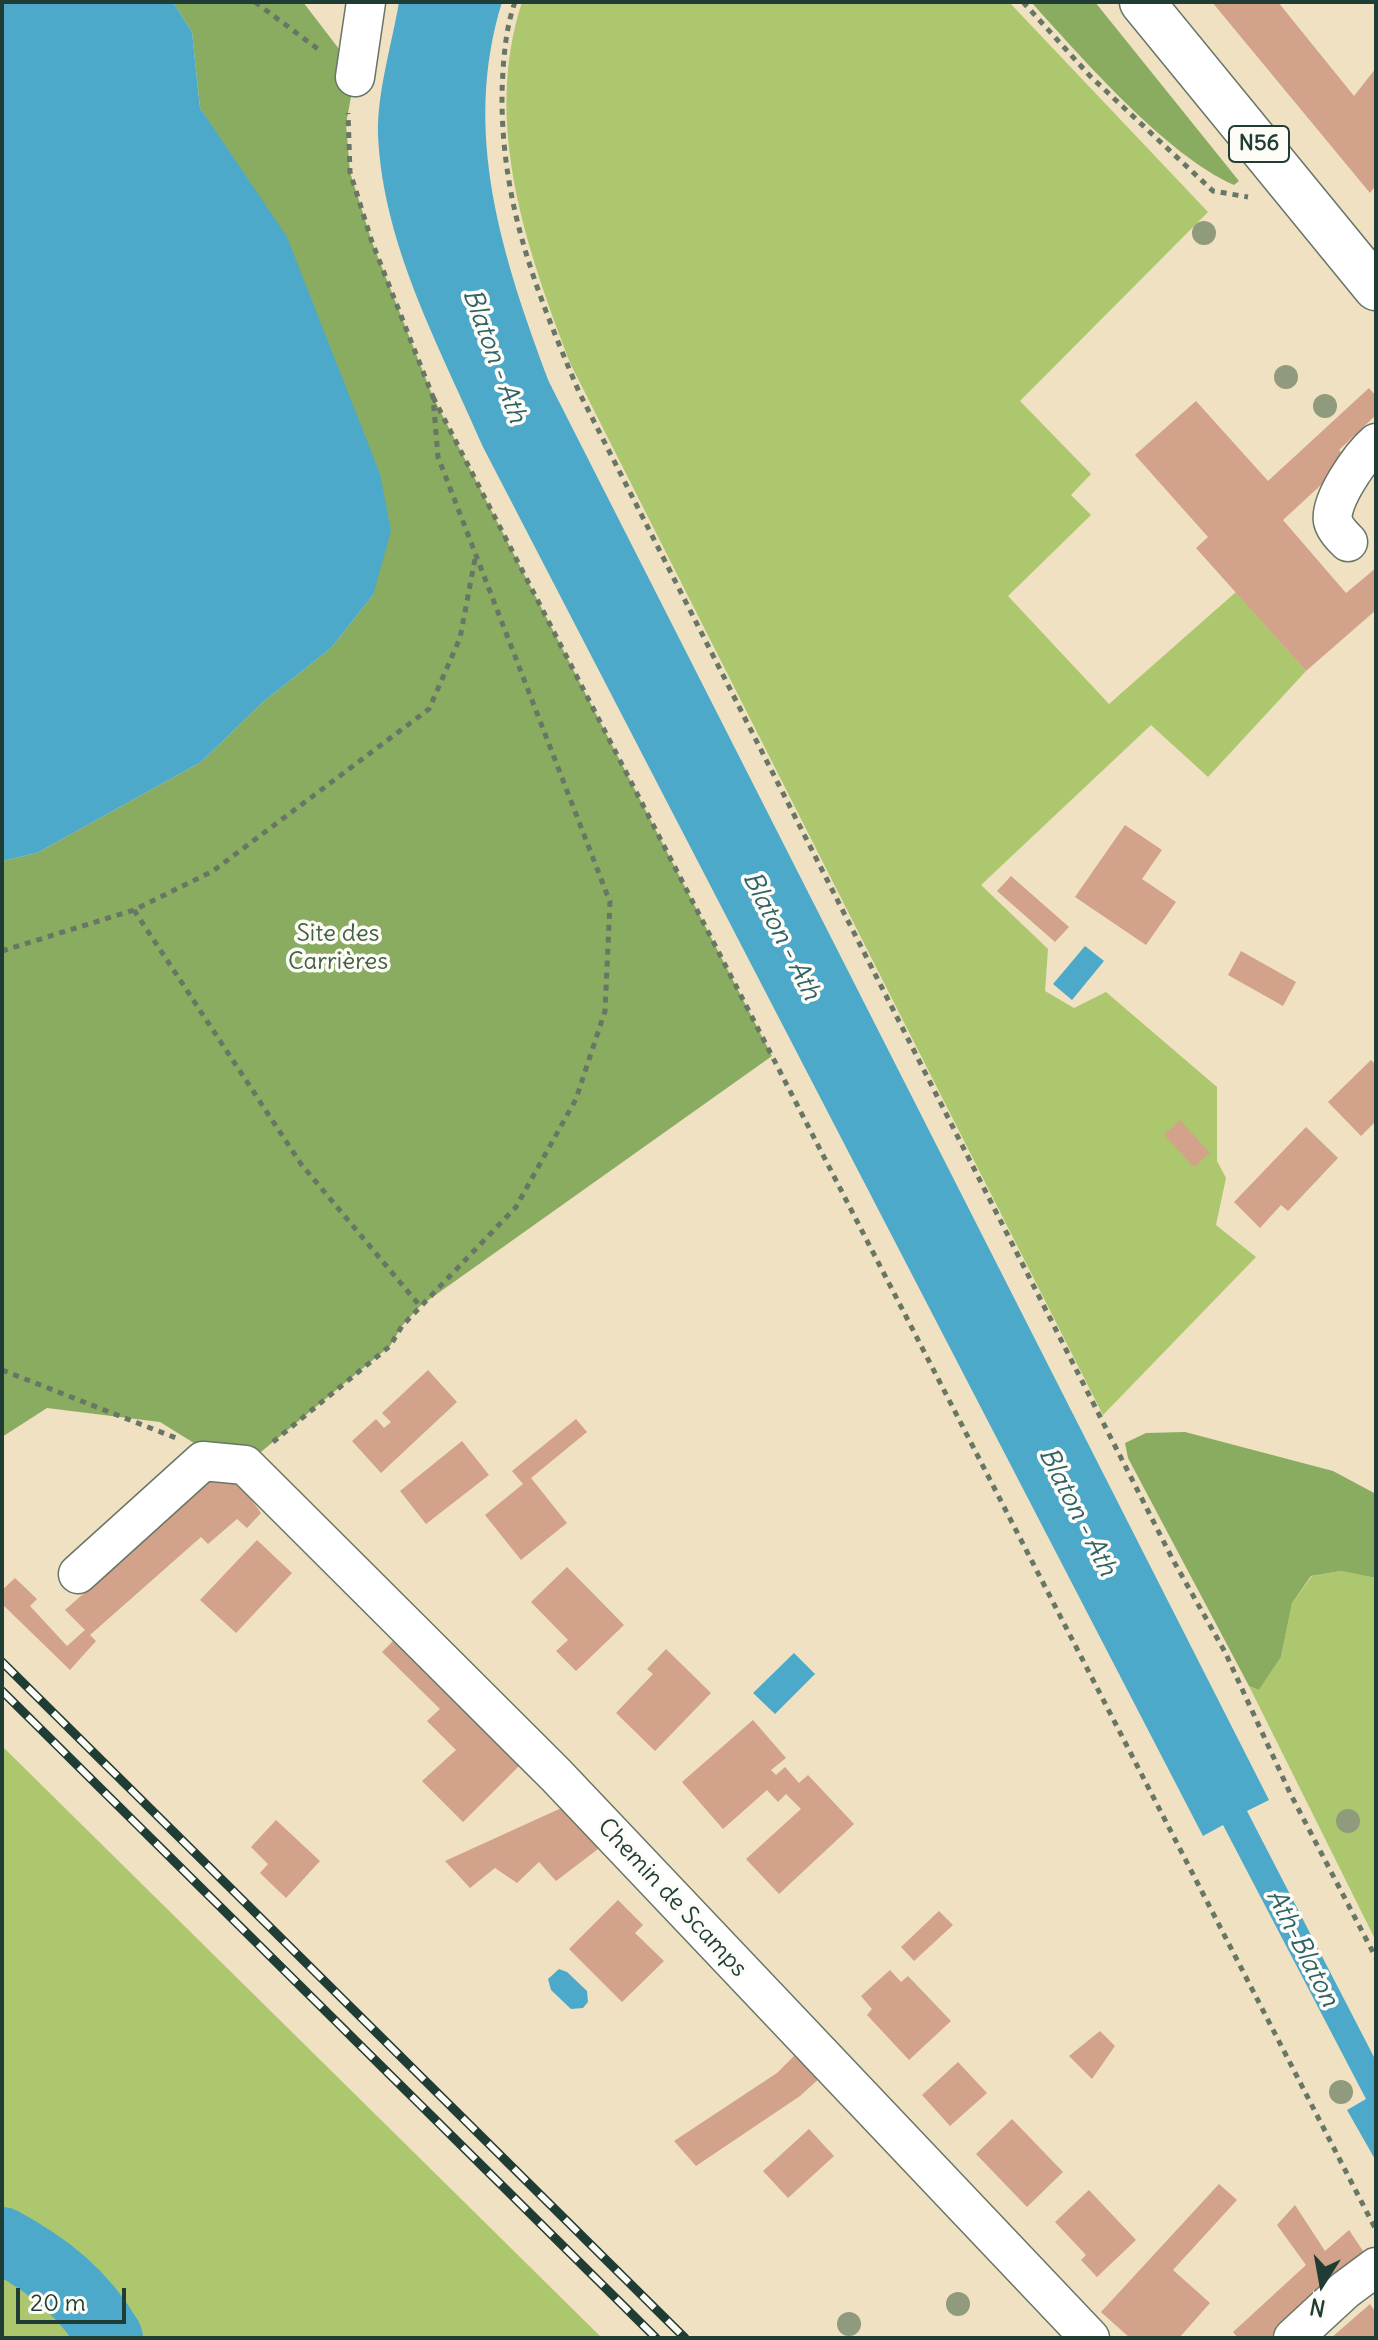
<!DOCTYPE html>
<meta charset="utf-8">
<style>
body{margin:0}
#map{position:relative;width:1378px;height:2340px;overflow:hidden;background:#efe1c2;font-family:Delius,sans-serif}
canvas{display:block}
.frame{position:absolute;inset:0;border:4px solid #1f3d34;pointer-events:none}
.north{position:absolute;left:1282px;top:2244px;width:80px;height:80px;-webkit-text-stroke:6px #fdfcf7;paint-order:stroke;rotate:191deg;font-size:22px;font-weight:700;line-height:32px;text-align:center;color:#1f3d34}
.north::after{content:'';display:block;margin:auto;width:28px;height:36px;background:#1f3d34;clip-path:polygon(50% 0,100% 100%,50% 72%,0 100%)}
.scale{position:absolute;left:16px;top:2288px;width:110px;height:36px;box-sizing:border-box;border:4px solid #1f3d34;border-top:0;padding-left:10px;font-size:24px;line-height:28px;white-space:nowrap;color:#1f3d34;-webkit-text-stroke:6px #fdfcf7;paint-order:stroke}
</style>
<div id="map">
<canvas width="1378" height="2340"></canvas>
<div class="frame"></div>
<div class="north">N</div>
<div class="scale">20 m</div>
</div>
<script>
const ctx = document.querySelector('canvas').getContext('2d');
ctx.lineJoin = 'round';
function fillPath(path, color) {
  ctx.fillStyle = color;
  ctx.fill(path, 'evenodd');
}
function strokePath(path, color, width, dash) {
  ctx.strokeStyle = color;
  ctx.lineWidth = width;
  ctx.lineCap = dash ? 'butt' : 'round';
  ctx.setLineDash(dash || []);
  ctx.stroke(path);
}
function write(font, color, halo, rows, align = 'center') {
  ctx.font = font + ' Delius,sans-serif';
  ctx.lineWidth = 7;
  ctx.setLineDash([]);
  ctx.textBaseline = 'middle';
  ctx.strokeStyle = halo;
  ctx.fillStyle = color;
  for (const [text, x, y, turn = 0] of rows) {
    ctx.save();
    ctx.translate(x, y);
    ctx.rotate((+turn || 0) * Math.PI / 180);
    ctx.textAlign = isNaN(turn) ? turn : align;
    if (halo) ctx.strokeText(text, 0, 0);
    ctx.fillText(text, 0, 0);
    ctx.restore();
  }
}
fillPath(new Path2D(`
 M522 2H1009L1208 212 1020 401 1091 474 1071 495 1091 515 1008 596 1109 704 1236 592 1306 671 1208 777 1151 725 981 885 1048 949 1045 991 1074 1008 1106 992 1217 1087V1161L1226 1178 1216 1225 1256 1257 1103 1415 571 365C527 250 482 125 522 2Z
 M1341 1571 1376 1578V1941L1249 1686 1259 1690 1281 1657 1292 1603 1312 1576Z
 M2 1746 602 2338H110L92 2307 88 2314 104 2338H2Z`), '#acc76d');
fillPath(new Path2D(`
 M173 2H303L339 49 357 64 346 124 350 172 372 242 433 397 772 1056 420 1306 402 1326 390 1346 245 1465 223 1461 160 1422 47 1408 2 1437V861L37 853 201 762 263 702 331 648 373 595 240 171 200 108 192 32Z
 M1031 2H1095L1239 181 1234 185C1166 155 1082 58 1031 2Z
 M1185 1432 1333 1471 1376 1494V1578L1341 1571 1311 1576 1292 1603 1281 1657 1259 1690 1249 1686 1128 1458 1125 1443 1146 1433Z`), '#89ac60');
fillPath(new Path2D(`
 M2 2H173L192 32 200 108 287 237 380 474 391 531 373 595 331 648 263 702 201 762 37 853 2 861Z
 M399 2H502C461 134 503 258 549 382L1269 1800 1247 1811 1376 2061V2161L1347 2110 1366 2099 1223 1825 1203 1836 483 447C440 347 383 246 378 135 377 92 392 44 399 2Z
 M1085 946 1104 961 1072 1000 1053 984Z
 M794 1653 815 1674 775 1714 753 1693Z
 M559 1969 567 1972 587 1991 588 2002 583 2008 571 2009 551 1990 548 1979Z`), '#4ca9ca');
strokePath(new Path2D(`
 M2 2240C48 2265 84 2293 110 2338`), '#4ca9ca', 66);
fillPath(new Path2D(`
 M1212 2H1278L1354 96 1376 68V185L1370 193Z
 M1369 388 1376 396V415L1339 450 1348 460 1283 520 1346 593 1376 568V610L1306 671 1196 548 1208 537 1135 455 1196 401 1268 481Z
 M1125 825 1162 850 1142 879 1176 902 1146 945 1075 897Z
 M1011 876 1069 927 1055 942 997 891Z
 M1241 951 1296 982 1283 1006 1228 975Z
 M1371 1060 1376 1065V1121L1361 1136 1328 1102Z
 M1180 1120 1210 1153 1194 1167 1164 1135Z
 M1306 1127 1338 1158 1288 1211 1281 1205 1260 1228 1234 1202Z
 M428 1370 457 1402 381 1473 352 1441 376 1419 384 1428 391 1422 382 1413Z
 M576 1419 587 1432 531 1478 567 1523 521 1560 485 1515 523 1484 512 1471Z
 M462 1441 489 1475 426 1524 400 1491Z
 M218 1474H233L261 1513 247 1528 237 1519 208 1544 201 1537 90 1635 96 1641 70 1670 2 1604V1590L15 1578 37 1599 30 1606 67 1646 85 1630 65 1610Z
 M257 1540 292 1573 236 1633 200 1600Z
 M567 1567 624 1625 576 1671 556 1651 568 1640 531 1602Z
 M399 1635 524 1761 463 1822 422 1781 456 1750 427 1721 440 1709 382 1652Z
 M666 1649 711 1693 655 1751 616 1713 653 1674 647 1669Z
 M753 1720 786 1758 771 1770 776 1775 785 1767 799 1783 808 1775 854 1824 779 1894 746 1859 801 1809 786 1794 778 1802 767 1790 723 1829 682 1782Z
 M568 1805 602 1846 556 1881 539 1862 517 1883 495 1868 470 1888 445 1861Z
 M276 1820 320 1861 286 1898 260 1873 268 1864 251 1847Z
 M618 1900 643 1925 635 1933 664 1961 622 2002 569 1949Z
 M939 1911 953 1925 914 1961 901 1947Z
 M890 1970 901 1982 908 1976 951 2021 909 2060 867 2015 872 2009 861 1996Z
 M1100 2031 1115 2046 1092 2079 1069 2056Z
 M798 2052 821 2077 800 2096 696 2166 674 2141 777 2073Z
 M958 2062 987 2093 950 2126 922 2095Z
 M1012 2119 1063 2172 1027 2207 976 2154Z
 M809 2129 834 2156 788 2198 763 2171Z
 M1219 2184 1237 2200 1173 2270 1210 2303 1179 2338H1130L1101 2312Z
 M1089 2190 1136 2240 1097 2277 1081 2260 1086 2255 1055 2222Z
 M1295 2205 1325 2251 1349 2230 1365 2254 1270 2338H1238L1233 2332 1306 2265 1277 2225Z
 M1370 2304 1376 2313V2338H1331Z`), '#d2a28b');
const minor = new Path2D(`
 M355 77 366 2
 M1348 542C1342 536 1335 529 1333 521 1329 501 1361 456 1376 443
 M78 1574 203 1461 245 1465 556 1775 1090 2338
 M1293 2338 1345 2290 1376 2267`);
const major = new Path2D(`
 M1142 2 1376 288`);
strokePath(minor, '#687666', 41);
strokePath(major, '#687666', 47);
strokePath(new Path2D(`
 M255 2 322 52
 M515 2C505 30 503 63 502 93 501 204 536 291 579 392L1173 1560 1225 1652 1290 1793 1376 1958
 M1023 2 1090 76 1213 191 1248 197
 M433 397 1376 2230
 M134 910 301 1164 420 1306
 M2 951 134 910 213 871 429 709 460 638 475 559
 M2 1370 176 1438
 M273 1442 390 1346 402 1326 516 1207 576 1099 605 1011 610 902 438 457 433 397 372 242 350 172 348 113`), '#687666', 5, [6, 6]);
strokePath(minor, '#fff', 38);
strokePath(major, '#fff', 44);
const rail = new Path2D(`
 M2 1662 685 2338
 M2 1691 656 2338`);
strokePath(rail, '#1f3d34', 9);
strokePath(rail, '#fdfcf7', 6, [18]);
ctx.fillStyle = '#909a7c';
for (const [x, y] of [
 [1204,233],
 [1286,377],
 [1325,406],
 [1348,1821],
 [1341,2092],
 [958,2304],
 [849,2324]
]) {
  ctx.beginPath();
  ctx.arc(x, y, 12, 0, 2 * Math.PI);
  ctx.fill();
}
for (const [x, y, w] of [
 [1259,144,60]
]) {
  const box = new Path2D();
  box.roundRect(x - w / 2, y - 18, w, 36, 6);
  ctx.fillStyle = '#fdfcf7';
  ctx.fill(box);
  strokePath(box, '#1f3d34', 2);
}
write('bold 22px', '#1f3d34', null, [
 ["N56",1259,144]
]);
write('24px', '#426042', '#fdfcf7', [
 ["Site des",338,934],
 ["Carrières",338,962]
]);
write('24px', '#1f3d34', '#fdfcf7', [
 ["Chemin de Scamps",672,1898,47]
]);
write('italic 26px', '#2f6368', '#fdfcf7', [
 ["Blaton - Ath",494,356,70],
 ["Blaton - Ath",781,936,63],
 ["Blaton - Ath",1077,1512,63],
 ["Ath-Blaton",1302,1948,63]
]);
</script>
